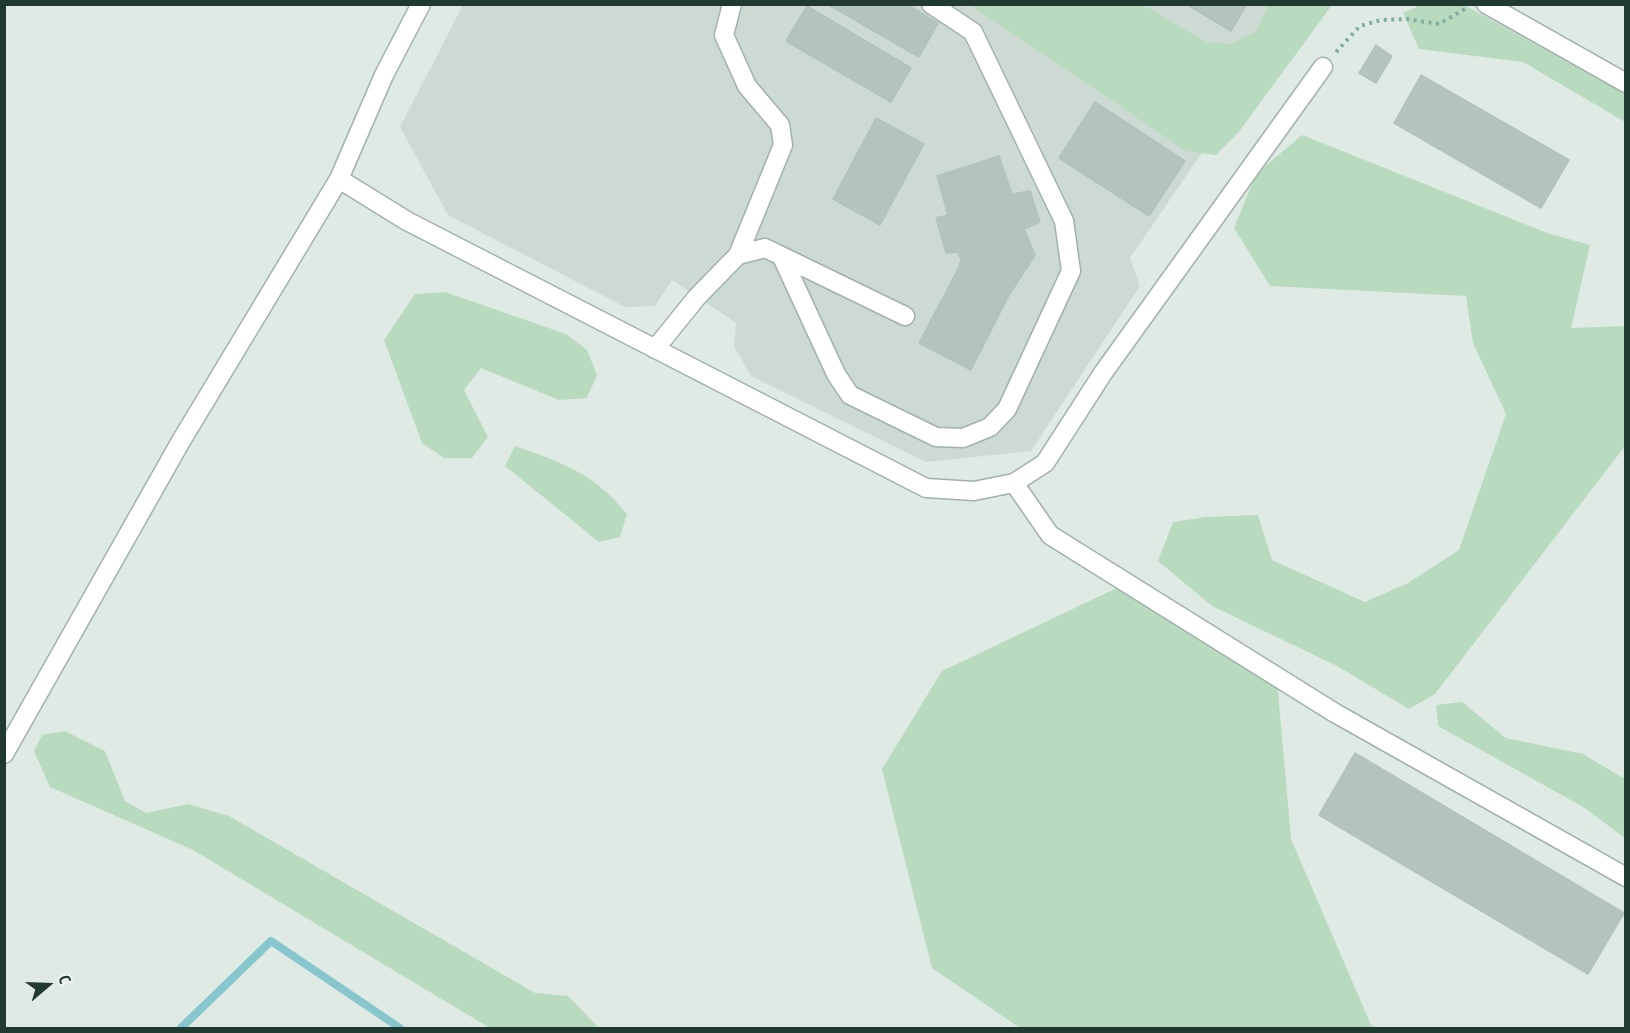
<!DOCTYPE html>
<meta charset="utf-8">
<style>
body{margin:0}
#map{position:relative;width:1630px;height:1033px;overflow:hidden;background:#dfeae4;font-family:"PT Sans Narrow",sans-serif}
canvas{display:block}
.frame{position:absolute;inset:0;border:6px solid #203931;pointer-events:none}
.north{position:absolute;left:18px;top:955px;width:60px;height:60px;-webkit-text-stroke:4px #eff7f2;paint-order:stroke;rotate:71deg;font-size:16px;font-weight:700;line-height:24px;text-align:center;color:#203931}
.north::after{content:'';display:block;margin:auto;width:21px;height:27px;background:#203931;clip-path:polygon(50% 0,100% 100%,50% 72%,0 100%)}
</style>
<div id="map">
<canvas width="1630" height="1033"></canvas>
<div class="frame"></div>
<div class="north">С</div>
</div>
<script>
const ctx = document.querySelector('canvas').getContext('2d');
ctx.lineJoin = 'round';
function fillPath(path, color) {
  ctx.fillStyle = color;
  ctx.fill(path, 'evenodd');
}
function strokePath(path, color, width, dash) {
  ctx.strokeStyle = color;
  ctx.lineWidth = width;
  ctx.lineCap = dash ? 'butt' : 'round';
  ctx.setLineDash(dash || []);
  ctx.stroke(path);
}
fillPath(new Path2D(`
 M463 5H1303L1130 258 1140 286 1031 451 926 462 751 376 734 346 736 323 672 280 655 306 625 307 448 215 400 127Z`), '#cdd9d3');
fillPath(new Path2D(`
 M970 5H1143L1206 42 1230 44 1256 31 1268 5H1332L1238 133 1216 155 1186 151Z
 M1420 5H1464L1625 94V122L1523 62 1419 49 1403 13Z
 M1302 135 1547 233 1590 245 1571 328 1625 326V446L1435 694 1409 709 1337 666 1212 606 1158 561 1173 522 1206 517 1258 515 1272 560 1365 602 1408 583 1459 550 1506 414 1473 343 1466 296 1270 286 1234 228 1256 174Z
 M445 292 566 334 587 350 597 375 587 398 559 400 481 368 464 390 488 437 472 458H444L422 443 384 340 415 294Z
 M515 446C563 463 594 473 627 514L620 537 599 542 505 466Z
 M1123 585 1277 680 1291 839 1371 1025 1377 1028H1020L932 968 882 769 942 671Z
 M1462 702 1506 738 1583 754 1623 778 1625 775V838L1583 807 1438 726 1436 705Z
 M65 731 105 751 125 801 146 813 188 804 229 816 535 993 568 996 599 1028H490L193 850 50 787 34 751 42 735Z`), '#b8dbc0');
strokePath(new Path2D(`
 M181 1028 271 941 400 1028`), '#88c6ce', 8);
const building = new Path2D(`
 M827 4H906L938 23 919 57Z
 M1186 4H1247L1231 31Z
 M807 6 911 68 891 102 786 41Z
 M1376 45 1392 56 1376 83 1359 73Z
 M1421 75 1569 160 1541 208 1394 123Z
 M1095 102 1185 161 1149 216 1059 158Z
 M876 118 924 144 880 225 833 199Z
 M999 156 1012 194 1030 191 1040 222 1024 229 1035 255 1009 295 958 269 961 260 958 252 946 253 936 218 948 215 937 176Z
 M958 269 1009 295 971 370 919 343Z
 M1355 753 1624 913 1588 974 1319 815Z`);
fillPath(building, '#b4c4bd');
strokePath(building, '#b2c3bb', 1.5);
const minor = new Path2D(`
 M732 4 724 35 747 86 780 125 783 145 738 255
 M1486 4 1626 83
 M339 179 407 221 926 488 974 491 1014 483 1045 463 1103 373 1323 67
 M782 257 836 374 850 395 936 437 963 438 990 427 1007 409 1071 271 1064 221 973 32 931 4
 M655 349 697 297 738 255 765 248 905 316
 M1014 483 1050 535 1335 713 1626 877
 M4 754 181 441 339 179 384 75 421 4`);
strokePath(minor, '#a2b1ab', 21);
strokePath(new Path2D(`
 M1336 52 1360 26 1381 20 1407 19 1439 24 1465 9`), '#80ad9d', 4, [3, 4.5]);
strokePath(minor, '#fff', 18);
</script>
